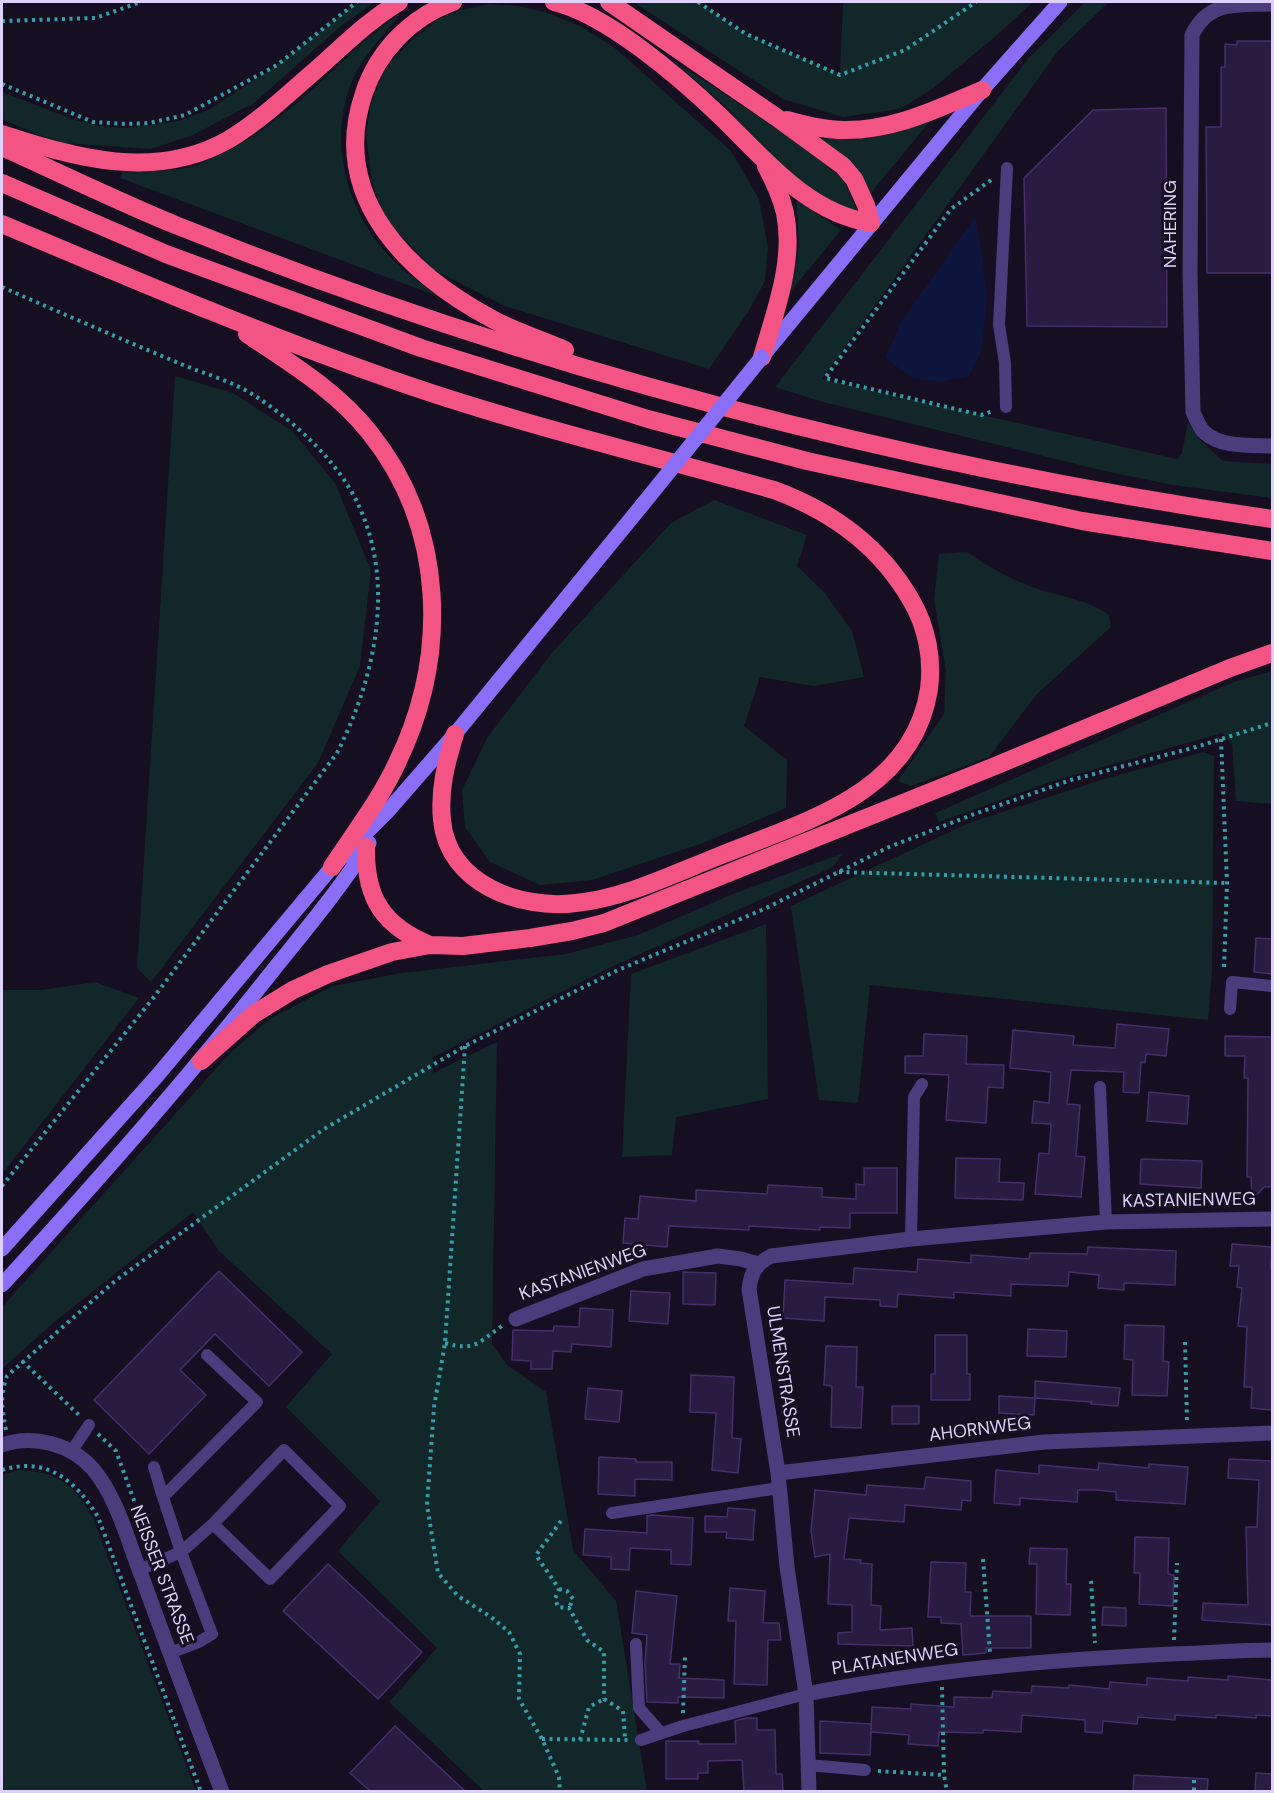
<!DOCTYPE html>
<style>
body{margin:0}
#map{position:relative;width:1274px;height:1793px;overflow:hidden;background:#150f21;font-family:"DM Sans",sans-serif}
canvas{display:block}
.frame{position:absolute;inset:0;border:3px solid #ded1fc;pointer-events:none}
</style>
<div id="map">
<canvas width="1274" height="1793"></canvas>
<div class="frame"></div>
</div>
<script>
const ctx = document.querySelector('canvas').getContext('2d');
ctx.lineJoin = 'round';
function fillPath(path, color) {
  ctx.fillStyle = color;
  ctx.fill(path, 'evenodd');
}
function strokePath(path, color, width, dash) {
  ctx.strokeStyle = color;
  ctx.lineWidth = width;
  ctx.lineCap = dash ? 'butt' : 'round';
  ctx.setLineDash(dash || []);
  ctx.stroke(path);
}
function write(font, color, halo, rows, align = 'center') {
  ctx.font = font + ' "DM Sans",sans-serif';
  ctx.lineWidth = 6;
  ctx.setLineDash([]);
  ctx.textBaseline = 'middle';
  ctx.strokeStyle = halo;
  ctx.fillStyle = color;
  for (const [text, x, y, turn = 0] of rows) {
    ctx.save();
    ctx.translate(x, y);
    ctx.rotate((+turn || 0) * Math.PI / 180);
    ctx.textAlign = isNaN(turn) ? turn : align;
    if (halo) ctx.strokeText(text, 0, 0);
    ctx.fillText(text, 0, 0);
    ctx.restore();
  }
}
fillPath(new Path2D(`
 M357 2H375L342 25 254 103 193 135 151 149 64 143 33 133 2 119V92L75 120 100 126 124 128 179 121 210 109 277 65Z
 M633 2H698L746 34 840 74 843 2H1033L997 35 932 89 900 109 843 117 783 99Z
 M1085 2H1109L1058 51 822 379 1177 459 1182 453 1188 422 1198 438 1223 461 1272 464V498L1173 485 1109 472 823 402 775 387 1028 59Z
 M487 4 518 6 545 12 582 27 616 49 731 151 759 199 768 248 765 281 748 312 709 369 505 306 434 270 384 218 372 182 366 134 372 100 380 81 388 65 411 41 438 19 463 10Z
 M400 14C384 35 362 56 352 81 331 132 342 191 372 235 389 260 415 281 440 297L120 178 123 171C146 171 169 172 191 167 200 165 208 160 217 156 288 125 337 58 400 14Z
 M671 59 807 149 843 179 857 210 839 208 819 197 774 158 721 102Z
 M930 121 870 194 817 138 855 140 890 134Z
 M796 199 841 230 787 296 795 271 799 246Z
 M175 376 233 393 292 431 335 483 371 570 360 666 318 763 151 982 137 968Z
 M714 500 807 535 797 566 824 592 852 631 864 677 814 686 760 677 744 726 787 760 786 808 703 843 592 880 540 885 490 862 465 827 462 790 487 738 551 654 671 523Z
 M967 552C990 568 1012 580 1038 589 1062 597 1089 600 1109 615L1111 627 1037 694 989 757 911 786 898 781 944 714 946 671 934 599 939 554Z
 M1272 671V804L1236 801 1232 744 1222 733 1053 781 939 822 935 813 1234 682Z
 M1203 752 1214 756 1212 970 1208 1020 870 985 858 1103 819 1100 791 906 969 823 1104 779Z
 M843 853 833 867 609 968 433 1057V1073L497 1042 492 1344 507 1365 546 1392 573 1550 616 1601 647 1791H484L389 1702 437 1648 338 1551 380 1501 286 1407 332 1354 219 1251 193 1212 53 1323 2 1369V1307L230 1053 271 1018 333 986 402 973 566 954 638 935 733 894Z
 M766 924 768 1099 676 1117 672 1155 622 1157 631 974Z
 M95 982 139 998 2 1174V990H42Z
 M18 1470C56 1471 75 1484 93 1518L196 1791H2V1475Z`), '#12272a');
fillPath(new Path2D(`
 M975 217 982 253 987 298 982 350 969 376 940 382 912 378 885 358 901 322Z`), '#0d153c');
const building = new Path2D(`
 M1237 41H1272V273H1207L1206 127H1221V67H1225V44L1237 45Z
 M1166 108 1167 327 1027 326 1024 178 1093 110Z
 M1256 938 1272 939V974L1254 972Z
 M1117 1024 1169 1029 1166 1056 1146 1054 1145 1063 1141 1062 1139 1093 1123 1092 1124 1072 1071 1070 1067 1104 1080 1105 1076 1156 1085 1157 1081 1197 1035 1194 1039 1153 1049 1154 1051 1124 1032 1123 1034 1101 1049 1103 1051 1072 1010 1068 1013 1030 1074 1036 1073 1045 1115 1048Z
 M924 1034 967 1036 966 1064 1004 1065 1003 1088 988 1087 986 1123 946 1120 949 1075 905 1073V1056H923Z
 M1225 1036 1272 1037V1187H1264L1252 1200 1251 1177H1247L1248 1078H1244L1245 1056H1225Z
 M1149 1092 1189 1096 1187 1124 1147 1121Z
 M956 1158 1000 1159 999 1182 1024 1183 1023 1200 955 1198Z
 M1141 1159 1202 1161 1201 1188 1140 1184Z
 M864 1168H897V1213H850V1228L820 1227V1230L749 1226V1230L669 1226 667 1247 623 1243 625 1218 638 1219 640 1196 696 1201V1190L767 1194 768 1185 822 1188V1197L856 1199V1184L864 1185Z
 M1232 1244 1272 1247 1271 1268 1272 1269V1410L1251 1408 1252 1387H1244L1247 1327 1238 1326 1242 1288 1237 1287 1239 1266H1230Z
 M1088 1247 1176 1251 1175 1285 1124 1283V1290L1098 1288 1099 1275 1069 1272 1068 1286 1011 1284V1296L954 1292V1298L898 1294 897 1307 880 1306V1300L825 1297 824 1321 783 1318 785 1280 853 1284 854 1268 917 1272 918 1259 971 1263V1255L1029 1259 1030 1253 1087 1254Z
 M219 1271 302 1352 269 1386 215 1334 180 1370 206 1395 149 1454 94 1400Z
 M683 1272 716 1273 715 1305 683 1304Z
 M631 1291 670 1293 668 1324 629 1321Z
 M580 1308 613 1310 611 1347 572 1344 571 1352 553 1351 552 1369H531V1361L512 1360 513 1330 553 1331 554 1326 579 1327Z
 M1125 1325 1164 1326 1163 1361 1169 1362 1167 1396 1132 1395 1133 1360 1124 1359Z
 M1028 1329 1067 1331 1066 1357 1027 1356Z
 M935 1335H967V1374H970V1400H931V1374H935Z
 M826 1346 857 1347 856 1387H863L861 1428 831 1427 832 1386 824 1385Z
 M691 1375 734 1377 732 1438 741 1439 738 1473 712 1470 716 1413 690 1412Z
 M1035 1381 1120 1388 1118 1406 1091 1404 1092 1402 1035 1398Z
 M588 1388 622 1391 619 1422 585 1419Z
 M999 1396 1035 1398 1034 1415 999 1413Z
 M892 1406H919V1424H892Z
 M599 1457 636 1459V1462H672V1480L635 1479V1496L598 1494Z
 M1229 1459 1272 1461V1625L1202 1620 1203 1603 1248 1605 1246 1527H1257L1259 1480 1228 1478Z
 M1099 1463 1149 1468V1464L1188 1467 1185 1504 1116 1500V1492L1096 1490H1078L1077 1502 1020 1498V1505L994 1503 996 1470 1039 1474V1465L1098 1470Z
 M926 1477 971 1481V1501L962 1500 961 1510 905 1505 904 1522 849 1518 844 1559 861 1560 860 1563 872 1564 871 1605 881 1606 880 1630 912 1628 913 1646 838 1644V1633L852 1632V1605L828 1604 830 1554 815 1557 811 1531 815 1490 866 1495 867 1485 924 1489Z
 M728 1508 755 1510 753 1540 726 1538 727 1532H705V1516L727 1517Z
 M652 1515 693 1518 691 1565 671 1564V1550L630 1548 629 1570 611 1569V1557L583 1555 585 1529 647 1533V1516Z
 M1135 1537 1169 1538 1168 1574 1174 1575 1173 1606 1139 1604 1140 1573H1134Z
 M1030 1548 1067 1549 1066 1584H1071L1070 1615 1036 1614 1037 1564H1029Z
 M931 1562 966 1563 965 1592H971L970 1616H1031V1648H986V1653L963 1655 961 1624 941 1623V1617H928Z
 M328 1564 422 1652 378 1699 283 1611Z
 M730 1588 765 1591 763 1623H779L781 1640H768L767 1685 734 1684 736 1621H728Z
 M636 1591 677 1596 670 1664H680L679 1678 724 1680V1698L678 1697V1703L647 1702 645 1663 647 1635 632 1633Z
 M1103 1607 1126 1608V1626L1102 1625Z
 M1228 1676 1272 1680V1716L1256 1715V1718L1216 1715V1718L1175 1715V1720L1138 1717 1137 1724 1103 1721 1102 1733 1085 1732V1720L1022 1715 1021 1732 983 1730V1733L939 1732 938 1746 908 1744 909 1735 871 1732 870 1755 820 1753V1721L871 1724V1730L872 1707 911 1709V1704L954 1707V1697L992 1698 993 1691 1031 1693 1032 1686 1069 1688V1685L1109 1689 1110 1682 1147 1685V1678L1188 1681V1677L1228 1680Z
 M746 1718H757V1730H775L776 1774H782L783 1791H744L742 1760 708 1761V1773H698V1779H666V1741H699L698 1744H736L735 1721Z
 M395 1726 465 1791H370L350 1773Z
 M1256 1773 1272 1774V1791H1255Z
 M1134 1775 1208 1779 1207 1791H1133Z`);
fillPath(building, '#2a1c40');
strokePath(building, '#462f6b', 1.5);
strokePath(new Path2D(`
 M698 2 746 34 840 75 905 50 976 2
 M2 21 95 18 141 2
 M2 84 93 122 126 124 149 123 185 115 277 65 357 2
 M991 180 951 209 825 378 981 415 993 411
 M2 287C61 313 121 339 181 364 202 373 234 382 252 394 292 419 338 461 358 504 396 584 375 678 337 753L154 997 2 1186
 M1221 739 1227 883 1224 969
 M839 872 1227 883
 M465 1046 445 1343 434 1407 427 1505 438 1573 458 1596 491 1617 509 1632 520 1654 519 1699 542 1739 559 1777 560 1792
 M1185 1342 1187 1422
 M445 1343C476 1352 478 1342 502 1326
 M22 1361 80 1416
 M6 1430C2 1410 0 1395 7 1376L115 1281 324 1129 465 1046 618 970 762 910 889 847 977 813 1071 780 1196 747 1272 723
 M98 1434 116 1451 139 1514
 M2 1470C47 1456 76 1481 98 1517L201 1792
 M561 1521 536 1555 559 1589 555 1599 558 1607 569 1608 587 1640 604 1652V1699
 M983 1559 990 1653
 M1091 1581 1095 1643
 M559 1589 567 1591 573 1599 569 1608
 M1174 1640 1177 1563
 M942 1687 944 1775 947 1792
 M604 1699 623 1711 625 1738
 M683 1713 685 1657
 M542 1739 628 1740
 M580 1740 589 1707 604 1699
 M878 1771 944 1775
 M1194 1780V1792`), '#369dab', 4, [3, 4.5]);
strokePath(new Path2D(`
 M1006 407 1005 363 999 325 1007 168
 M1230 1009 1232 982 1272 986
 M1100 1087 1106 1222
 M911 1239 914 1097 922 1084
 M71 1452 89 1425
 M154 1467 163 1497
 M612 1513 779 1488
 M139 1570 181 1552 163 1497 257 1402 207 1355
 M636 1644 639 1708 661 1733
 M170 1653 199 1642 212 1634 181 1552 213 1524 284 1450 340 1506 270 1579 213 1524
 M641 1740 683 1726 806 1694
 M808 1765 865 1770`), '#4b3d7d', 12);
strokePath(new Path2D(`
 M1272 4C1237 5 1209 0 1192 35L1190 273 1193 412C1196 418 1199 427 1204 432 1221 448 1251 445 1272 446
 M516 1319 643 1269 718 1256 741 1259 758 1264
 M2 1445C33 1434 71 1444 93 1469 118 1499 128 1542 142 1577 168 1649 195 1720 222 1792
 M778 1473 1044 1442 1272 1433
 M806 1694C928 1670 1049 1660 1172 1654 1206 1653 1239 1650 1272 1650
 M809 1792 806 1694 787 1567 778 1473 749 1289C751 1272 756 1264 771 1256L911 1239 1106 1222 1272 1219`), '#4b3d7d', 15);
strokePath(new Path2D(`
 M765 353 982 90 1060 2
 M2 1249 157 1076 332 867 387 812 455 734 643 504
 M2 1285C94 1185 183 1084 267 978 302 934 339 891 369 843`), '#8a6ff6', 15);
strokePath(new Path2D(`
 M453 2C411 17 378 51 364 93 328 198 409 275 494 320 517 332 542 340 565 350
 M554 2C606 14 679 77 718 114 763 157 806 213 871 223L866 205 854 179 843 166 776 117 609 2
 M787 120C805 125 824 130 843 130 893 131 937 109 982 90
 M2 134C76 158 155 181 228 140 258 122 284 98 310 75 339 50 366 22 399 2
 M2 147C60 173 119 202 178 226 528 367 899 465 1272 519
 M2 183 166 254 421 348 648 419 807 461 1082 521 1272 551
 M2 224C130 278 258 333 390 379 515 423 646 454 774 490 831 511 880 546 911 600 927 627 933 659 929 689 913 794 803 822 719 856 673 874 625 898 576 903 520 910 448 884 442 820 439 789 446 763 455 734
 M247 334C290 363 337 391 370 433 446 528 449 656 397 763 380 800 354 833 332 867
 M762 357C775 312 795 261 785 213 781 196 774 181 766 166
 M366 847C365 898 383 926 430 945
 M201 1061 254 1014 293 990 328 974 392 952 430 945 463 946 530 938 572 931 604 923 995 766 1230 668 1272 653`), '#f45484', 18);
strokePath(new Path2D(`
 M643 504 762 357`), '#8a6ff6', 15);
write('18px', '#ded1fc', '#150f21', [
 ["NAHERING",1171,224,-90],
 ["KASTANIENWEG",1189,1201,-1],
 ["KASTANIENWEG",583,1273,-20],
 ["ULMENSTRASSE",782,1372,81],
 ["AHORNWEG",980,1430,-7],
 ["NEISSER STRASSE",161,1575,69],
 ["PLATANENWEG",895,1660,-9]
]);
</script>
